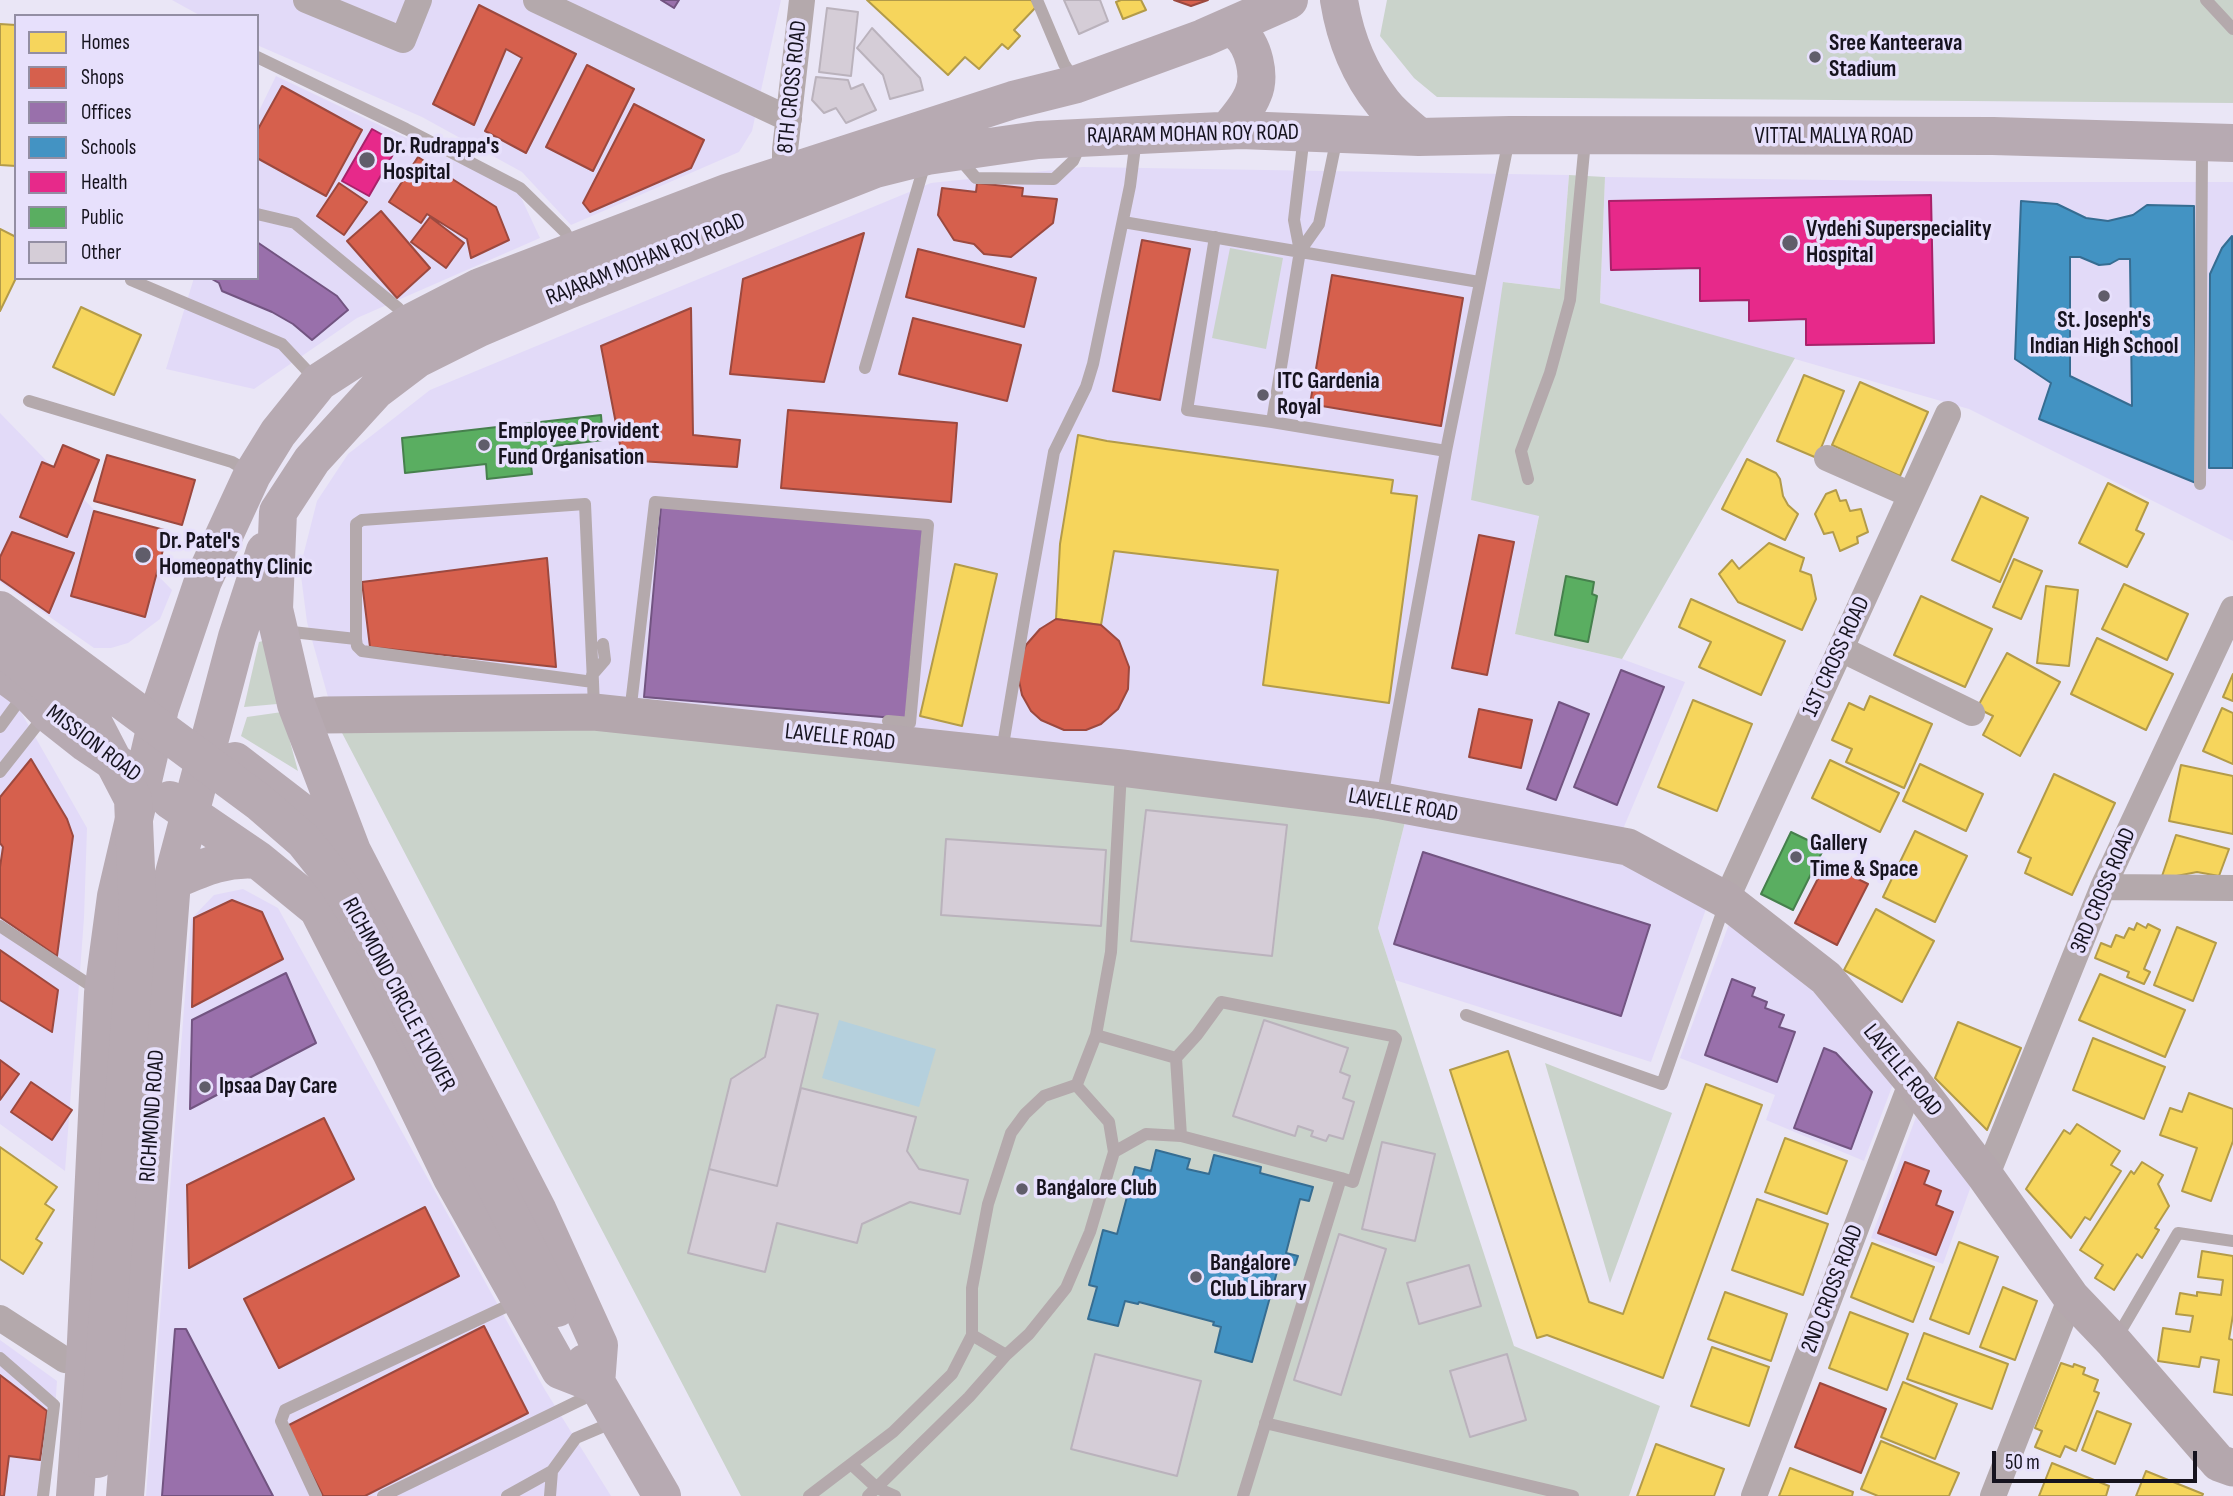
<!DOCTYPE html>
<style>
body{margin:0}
#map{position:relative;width:2233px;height:1496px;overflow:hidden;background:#eae6f6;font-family:"Sofia Sans Condensed",sans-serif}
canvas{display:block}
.legend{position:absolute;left:14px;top:14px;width:245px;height:266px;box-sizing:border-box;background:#e7e0fc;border:2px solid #938ea3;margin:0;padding:9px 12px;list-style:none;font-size:21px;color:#16131e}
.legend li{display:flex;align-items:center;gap:14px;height:35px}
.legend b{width:35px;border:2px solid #938ea3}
.scale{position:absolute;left:1992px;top:1451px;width:205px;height:32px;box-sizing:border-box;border:4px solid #16131e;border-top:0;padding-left:9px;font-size:21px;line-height:24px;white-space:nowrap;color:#16131e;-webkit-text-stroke:5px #e7e0fc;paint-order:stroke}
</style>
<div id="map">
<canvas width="2233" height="1496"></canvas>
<ul class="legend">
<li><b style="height:19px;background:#f6d55c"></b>Homes</li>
<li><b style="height:19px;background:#d6604d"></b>Shops</li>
<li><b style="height:19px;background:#9970ab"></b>Offices</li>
<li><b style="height:19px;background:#4393c3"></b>Schools</li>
<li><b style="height:19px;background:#e7298a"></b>Health</li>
<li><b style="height:19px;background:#5aae61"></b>Public</li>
<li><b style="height:19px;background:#d5cdd7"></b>Other</li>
</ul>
<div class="scale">50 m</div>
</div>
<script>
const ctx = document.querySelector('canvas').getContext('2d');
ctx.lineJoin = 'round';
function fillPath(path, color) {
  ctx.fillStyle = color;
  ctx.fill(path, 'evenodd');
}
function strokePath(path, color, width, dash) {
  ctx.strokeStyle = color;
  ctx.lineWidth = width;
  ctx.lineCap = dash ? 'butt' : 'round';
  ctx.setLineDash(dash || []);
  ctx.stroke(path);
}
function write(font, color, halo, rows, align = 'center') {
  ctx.font = font + ' "Sofia Sans Condensed",sans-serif';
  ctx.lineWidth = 7;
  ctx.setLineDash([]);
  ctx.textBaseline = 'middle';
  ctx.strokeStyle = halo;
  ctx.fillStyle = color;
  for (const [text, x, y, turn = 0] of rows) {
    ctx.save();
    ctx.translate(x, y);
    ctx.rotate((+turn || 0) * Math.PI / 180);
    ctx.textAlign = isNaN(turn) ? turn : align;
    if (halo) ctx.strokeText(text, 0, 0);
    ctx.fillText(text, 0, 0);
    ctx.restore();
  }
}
fillPath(new Path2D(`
 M172 0H781L752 131 739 152 571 225 522 172 422 117 257 45V16H201Z
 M276 76 518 191 540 238 357 318 254 389 166 369 194 278H257V115Z
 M1083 167 1569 175 1560 289 1504 282 1539 515 1515 634 1622 659 1685 682 1623 829 328 697 307 622 300 568 317 501 348 454 430 390 931 183Z
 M1605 177 1981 182H2233V541L1969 409 1600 303Z
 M0 413 172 590 160 619 128 643 111 648H94L0 582Z
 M0 692 17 705 87 828 84 918 65 1171 0 1124Z
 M1405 822 1622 864 1706 909 1651 1062 1395 980 1378 928Z
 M243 889 278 908 545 1390 611 1496H146L191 919 214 895Z
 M1729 924 1816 992 1893 1084 1864 1161 1766 1120 1775 1095 1680 1058Z
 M1916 1117 1971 1186 1943 1264 1871 1238Z
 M0 1340 57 1381 49 1496H0Z`), '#e2daf8');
fillPath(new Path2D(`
 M1387 0H2233V103L1437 97 1414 78 1380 36Z
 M1569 175 1605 177 1600 303 1795 358 1622 659 1515 634 1539 516 1471 500 1503 282 1560 289Z
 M1230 248 1283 258 1266 349 1212 338Z
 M266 640 277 704 244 707 259 642Z
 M282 712 298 771 241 736 247 717Z
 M592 729 1121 785 1405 822 1378 928 1514 1346 1660 1406 1629 1496H741L341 731Z
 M1545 1063 1672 1113 1610 1283Z`), '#cad3cb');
fillPath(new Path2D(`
 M839 1020 936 1049 919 1107 822 1078Z`), '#b5d0dd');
const homes = new Path2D(`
 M867 0H1031L1037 6 1014 30 1020 36 1008 49 1002 44 979 69 965 57 948 75Z
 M1121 0H1141L1146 10 1123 19 1116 2Z
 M0 24 16 25V166L0 165Z
 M0 229 16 237V278L0 311Z
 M81 307 141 335 114 395 53 367Z
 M1804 375 1844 391 1817 458 1777 441Z
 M1860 382 1928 412 1900 476 1832 445Z
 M1078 435 1107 441 1393 480 1391 493 1417 496 1389 703 1263 685 1278 570 1114 551 1101 625 1056 619 1060 544Z
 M1747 459 1776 473 1780 479 1783 496 1788 505 1798 514 1785 540 1722 509Z
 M2108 483 2148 503 2136 530 2144 534 2127 567 2079 543Z
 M1836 490 1840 501 1846 500 1850 511 1861 509 1868 532 1857 537 1858 543 1840 551 1833 532 1824 534 1815 514 1826 494Z
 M1981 496 2028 518 2000 582 1952 560Z
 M1769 543 1804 558 1800 571 1811 575 1816 599 1802 630 1738 602 1719 574 1732 560 1739 569Z
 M2014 559 2042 571 2021 619 1993 607Z
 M955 564 997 574 962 726 920 716Z
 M2124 584 2188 614 2167 660 2102 629Z
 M2046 586 2078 590 2069 666 2037 663Z
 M1921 596 1992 629 1965 687 1894 655Z
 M1691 599 1785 641 1761 695 1699 667 1711 642 1679 627Z
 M2097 638 2173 674 2146 730 2071 694Z
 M2007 653 2060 682 2020 756 1983 735 1993 716 1977 708Z
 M2233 674V701L2223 697Z
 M1870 696 1932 724 1904 788 1846 762 1852 749 1832 740 1849 703 1864 710Z
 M1693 700 1752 724 1717 811 1658 787Z
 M2222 708 2233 713V764L2203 751Z
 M1830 760 1899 793 1880 832 1812 798Z
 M1920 764 1983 794 1966 831 1903 801Z
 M2181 765 2233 776V834L2169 821Z
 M2054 774 2115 803 2072 895 2025 873 2031 858 2018 852Z
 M1915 831 1967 856 1935 922 1883 897Z
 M2176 835 2229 849 2219 876 2197 872 2161 879Z
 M1876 909 1934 941 1902 1002 1844 970Z
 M2137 923 2146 928 2148 924 2160 930 2144 969 2150 972 2144 984 2127 977 2129 972 2095 958 2101 943 2111 947 2116 935 2124 938 2129 928 2134 930Z
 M2177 927 2216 943 2193 1001 2154 985Z
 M2100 974 2185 1010 2165 1057 2079 1020Z
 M1958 1022 2021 1048 1987 1130 1935 1078Z
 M2093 1038 2165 1067 2144 1119 2073 1090Z
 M1508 1051 1589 1302 1623 1314 1706 1084 1762 1105 1663 1378 1547 1335 1537 1338 1450 1070Z
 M2189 1093 2233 1109V1141L2211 1201 2182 1191 2197 1148 2160 1135 2170 1108 2182 1112Z
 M2077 1124 2120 1151 2111 1165 2121 1171 2090 1220 2085 1217 2071 1238 2026 1189 2064 1130 2070 1134Z
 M1785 1138 1847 1161 1827 1214 1765 1192Z
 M0 1147 57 1187 45 1204 54 1210 36 1239 42 1243 23 1274 0 1259Z
 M2142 1162 2163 1175 2158 1184 2169 1206 2155 1228 2159 1230 2142 1258 2137 1254 2114 1290 2095 1278 2103 1265 2080 1250 2131 1171 2134 1174Z
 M1757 1199 1828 1224 1803 1295 1732 1270Z
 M1959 1242 1998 1257 1969 1334 1930 1319Z
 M1872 1243 1934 1267 1913 1322 1851 1297Z
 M2202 1251 2233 1256V1315L2229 1339 2233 1340V1395L2214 1392 2219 1360 2201 1357 2199 1367 2158 1361 2163 1328 2190 1332 2193 1316 2176 1314 2180 1293 2197 1296V1292L2221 1295 2223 1280 2198 1277Z
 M2003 1287 2037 1301 2015 1360 1980 1347Z
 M1725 1292 1787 1314 1771 1361 1708 1339Z
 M1850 1312 1908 1334 1887 1390 1829 1368Z
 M1924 1333 2008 1364 1992 1409 1907 1379Z
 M1712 1347 1769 1367 1749 1426 1691 1406Z
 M2061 1363 2073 1367 2074 1364 2085 1368 2083 1374 2098 1380 2094 1391 2099 1393 2076 1451 2065 1446 2060 1457 2035 1447 2042 1431 2035 1428Z
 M1903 1382 1957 1404 1935 1459 1881 1437Z
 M2097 1411 2131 1424 2115 1464 2082 1450Z
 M1881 1441 1959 1473 1949 1496H1878L1861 1489Z
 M1656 1444 1724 1469 1714 1496H1637Z
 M2052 1463 2109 1486 2106 1496H2039Z
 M1790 1468 1853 1492 1852 1496H1779Z
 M2146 1471 2203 1494 2202 1496H2136Z`);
fillPath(homes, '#f6d55c');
strokePath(homes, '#b39b49', 2);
const shops = new Path2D(`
 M1174 0H1208L1191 6Z
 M479 5 576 54 526 153 485 131 522 58 506 49 474 125 433 104Z
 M587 65 634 89 593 171 546 147Z
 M282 86 362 130 326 196 257 158V131Z
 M634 104 704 140 691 168 590 212 583 203Z
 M418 157 496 207 509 240 471 258 467 239 427 214 421 223 389 202Z
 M339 183 367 202 344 235 317 216Z
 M977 183 1023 188 1022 196 1057 199 1053 223 1011 257 984 254 974 244 954 240 938 215 942 188 976 192Z
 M381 211 430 268 397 298 347 241Z
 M430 217 464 243 446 268 411 242Z
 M864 233 824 382 730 374 743 279Z
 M1142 240 1190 249 1160 400 1113 391Z
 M918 249 1036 278 1024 327 906 297Z
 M1332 275 1463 298 1441 426 1310 404Z
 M691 308 693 435 740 440 737 467 623 460 601 346Z
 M913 318 1021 345 1007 401 899 374Z
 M788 410 957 423 951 502 781 488Z
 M63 445 99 460 67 537 20 517 42 462 54 467Z
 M107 455 195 480 182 525 94 501Z
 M94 511 168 531 145 617 71 596Z
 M12 532 74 553 49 613 0 579V557Z
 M1479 535 1514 542 1487 675 1452 668Z
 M547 558 556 667 370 647 362 582Z
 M1056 619 1101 625 1119 641 1129 667 1128 689 1118 709 1101 724 1086 730H1064L1041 720 1031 711 1022 695 1018 676 1021 657 1026 645 1040 629Z
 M1479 709 1532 720 1521 768 1469 757Z
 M31 759 67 819 73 836 57 956 0 917V867L3 847 0 843V797Z
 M1826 863 1868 884 1837 945 1795 923Z
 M232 900 262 912 283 959 192 1007 194 918Z
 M0 950 58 990 52 1032 0 1000Z
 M0 1060 19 1074 0 1100Z
 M31 1082 72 1110 52 1140 11 1112Z
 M324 1118 354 1179 189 1268 187 1185Z
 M1905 1162 1929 1171 1924 1184 1941 1191 1936 1205 1953 1212 1936 1255 1878 1233Z
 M425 1207 459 1276 279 1368 244 1299Z
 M484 1326 528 1413 365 1496H323L287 1426Z
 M0 1375 47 1411 40 1460 9 1456 4 1496H0Z
 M1820 1383 1886 1409 1861 1473 1795 1447Z`);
fillPath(shops, '#d6604d');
strokePath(shops, '#9c493f', 2);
const offices = new Path2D(`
 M661 0H679L674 8Z
 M257 242 337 296 348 310 312 340 293 324 272 312 222 291 219 283 210 278H257Z
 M661 506 923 528 906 719 644 697Z
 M1621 670 1664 687 1617 805 1574 787Z
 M1559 702 1589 714 1556 800 1527 789Z
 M1423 852 1650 925 1621 1016 1394 944Z
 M286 973 316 1043 190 1109 192 1020Z
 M1732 979 1755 988 1752 996 1767 1002 1765 1008 1784 1015 1779 1027 1795 1032 1777 1082 1705 1055Z
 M1824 1048 1836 1053 1872 1092 1851 1149 1794 1128Z
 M175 1329H186L273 1496H162Z`);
fillPath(offices, '#9970ab');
strokePath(offices, '#725481', 2);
const schools = new Path2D(`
 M2021 201 2057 204 2086 218 2108 221 2133 215 2147 205 2194 206 2196 483 2039 419 2051 383 2015 359ZM2070 257H2080L2099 265 2110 264 2119 259H2130L2132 406 2070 376Z
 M2232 236 2233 468H2209L2210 274 2222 248Z
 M1156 1150 1190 1159 1187 1169 1209 1174 1214 1155 1261 1167 1260 1173 1313 1187 1309 1201 1300 1199 1286 1253 1298 1256 1295 1265 1280 1261 1252 1362 1215 1352 1221 1327 1213 1325 1214 1322 1139 1302 1138 1304 1125 1301 1118 1326 1088 1319 1097 1287 1089 1285 1103 1230 1117 1234 1135 1167 1151 1171Z`);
fillPath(schools, '#4393c3');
strokePath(schools, '#366d92', 2);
const health = new Path2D(`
 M372 129 399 144 369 196 342 181Z
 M1931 195 1934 343 1806 345V319L1749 321V300L1700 301V268L1611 270 1609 201Z`);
fillPath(health, '#e7298a');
strokePath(health, '#a8226a', 2);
const public = new Path2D(`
 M601 415 603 440 529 449 532 474 487 479 486 464 405 473 402 438Z
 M1566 576 1594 582 1592 594 1597 596 1588 642 1555 635Z
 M1791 832 1824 848 1793 910 1761 894Z`);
fillPath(public, '#5aae61');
strokePath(public, '#46804d', 2);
const building = new Path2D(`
 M1064 0H1100L1108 21 1079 34Z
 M827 8 858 12 851 76 819 72Z
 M872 28 920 78 923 90 890 99 883 75 857 48Z
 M816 77 848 80 851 89 863 84 876 110 846 123 836 108 824 113 812 100Z
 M1146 810 1287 825 1272 956 1131 941Z
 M946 839 1106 850 1101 926 941 915Z
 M777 1005 818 1014 777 1186 709 1169 731 1079 765 1057Z
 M1264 1020 1348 1048 1340 1072 1350 1076 1343 1098 1354 1102 1343 1139 1329 1135 1326 1141 1311 1136 1313 1131 1298 1126 1295 1136 1233 1116Z
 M801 1088 916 1117 907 1151 919 1169 968 1180 960 1214 910 1202 862 1224 857 1243 777 1223 765 1272 688 1253 709 1169 777 1186Z
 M1382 1142 1435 1154 1415 1241 1362 1229Z
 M1339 1234 1386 1249 1341 1395 1294 1380Z
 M1469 1265 1481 1306 1419 1324 1407 1283Z
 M1095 1354 1201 1381 1177 1476 1071 1449Z
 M1507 1354 1526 1420 1470 1437 1450 1371Z`);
fillPath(building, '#d5cdd7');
strokePath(building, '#bab2bc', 2);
strokePath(new Path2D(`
 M1037 0 1064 64 1075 81
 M2206 0 2233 29
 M257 57 406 129 520 188 565 232 574 247
 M958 157 976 178 1054 179 1073 161 1081 144
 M257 214 295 223 398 308 408 321
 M1123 222 1479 282
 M1215 237 1187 410 1272 422 1446 451
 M1300 251 1319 224 1337 137
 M131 280 282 344 316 380
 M865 368 925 163
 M29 401 232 462 249 472
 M1272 422 1300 251 1294 220 1304 135
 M1528 479 1521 451 1550 373 1570 300 1585 141
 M2200 484 2202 147
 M283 631 356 639
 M592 675 605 660 603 644
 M593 682 362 651 357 646 356 639V524L362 520 585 504 593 682 594 708
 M630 713 655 502 928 525 910 723 888 721
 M0 727 24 694
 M1002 751 1025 614 1054 452 1086 387 1093 364 1130 186 1136 139
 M0 772 45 715
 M1382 798 1446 451 1509 139
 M0 926 99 991
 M1466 1015 1662 1084 1725 904
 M1096 1035 1176 1058 1197 1035 1221 1002 1393 1036 1396 1039 1353 1182 1341 1178
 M1176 1058 1181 1136
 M1077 1084 1096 1035 1111 952 1121 772
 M1114 1152 1146 1134 1181 1136 1341 1178 1243 1496
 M972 1335 1006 1355
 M2116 1339 2178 1233 2233 1241
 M0 1358 54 1405 43 1496
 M1265 1423 1573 1496
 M851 1464 877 1488 895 1496
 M316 1496 281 1421 285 1410 518 1301
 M383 1496 597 1392
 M507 1496 552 1471 576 1438 616 1421
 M550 1496 552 1471
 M809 1496 893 1432 952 1374 972 1335V1288L988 1204 1011 1133 1025 1114 1044 1096 1076 1085 1109 1122 1114 1152 1090 1232 1066 1288 1029 1334 1006 1355 969 1397 868 1496`), '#b4a9ac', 12);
strokePath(new Path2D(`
 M306 0 403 40 419 0
 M536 0 789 119
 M785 174V150L802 0
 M1827 458 1911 495
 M1841 649 1972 713
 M2103 887 2233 888
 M1726 900 1948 414
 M1986 1177 2103 887 2233 609
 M0 1318 65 1360 85 1362
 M1754 1496 1912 1081
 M1993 1496 2071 1297`), '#b4a9ac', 26);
strokePath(new Path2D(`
 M302 718 324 715 594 712 1122 768 1382 801 1628 847 1726 900 1826 978 1912 1081 1986 1177 2071 1297 2114 1342 2219 1463 2233 1468`), '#b4a7ad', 37);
strokePath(new Path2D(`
 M1339 0C1345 38 1359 73 1383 103 1393 116 1407 126 1419 137
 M1228 130C1237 119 1248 107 1253 94 1261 76 1254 45 1238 32 1235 29 1232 28 1228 27
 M0 671 27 691 48 713 86 743 123 768
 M235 761 352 851 538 1211 599 1345 596 1384
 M170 800 258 860 318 909 391 1052 452 1178 560 1370 596 1384
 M352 851 296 704 274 609 278 512 312 460 376 390 417 359 479 328 568 290 875 169 927 156 1038 140 1241 130 1419 137 1510 135 1993 136 2233 143
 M172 881C202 868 225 857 258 860
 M585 1363 662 1496
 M75 1496 85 1362 103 993 116 896 160 708 203 581 252 475 278 433 319 382 410 323 480 287 729 192 1013 100 1077 84 1203 38 1289 0
 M125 1496 172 881 237 637 265 551`), '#b7aab2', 38);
strokePath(new Path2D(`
 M0 610 259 802 304 841 339 885 376 947 557 1308
 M0 646 92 720 133 799 138 915 97 1459`), '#b7aab2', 38);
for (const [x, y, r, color] of [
 [1815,57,7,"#605d6a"],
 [367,160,9,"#605d6a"],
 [1790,243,9,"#605d6a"],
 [2104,296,7,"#605d6a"],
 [1263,395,7,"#605d6a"],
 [484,445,7,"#605d6a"],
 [143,555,9,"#605d6a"],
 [1796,857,7,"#605d6a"],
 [205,1087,7,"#605d6a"],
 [1022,1189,7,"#605d6a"],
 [1196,1277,7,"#605d6a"]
]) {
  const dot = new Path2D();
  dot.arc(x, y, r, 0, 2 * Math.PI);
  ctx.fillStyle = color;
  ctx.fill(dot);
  strokePath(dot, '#e7e0fc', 2.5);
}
write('bold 23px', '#16131e', '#e7e0fc', [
 ["Sree Kanteerava",1829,44],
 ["Stadium",1829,70],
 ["Dr. Rudrappa's",383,147],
 ["Hospital",383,173],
 ["Vydehi Superspeciality",1806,230],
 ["Hospital",1806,256],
 ["St. Joseph's",2104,321,"center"],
 ["Indian High School",2104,347,"center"],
 ["ITC Gardenia",1277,382],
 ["Royal",1277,408],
 ["Employee Provident",498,432],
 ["Fund Organisation",498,458],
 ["Dr. Patel's",159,542],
 ["Homeopathy Clinic",159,568],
 ["Gallery",1810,844],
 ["Time & Space",1810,870],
 ["Ipsaa Day Care",219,1087],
 ["Bangalore Club",1036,1189],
 ["Bangalore",1210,1264],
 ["Club Library",1210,1290]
], 'left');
write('23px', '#16131e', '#e7e0fc', [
 ["8TH CROSS ROAD",793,87,-84],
 ["RAJARAM MOHAN ROY ROAD",1193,135,-1],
 ["VITTAL MALLYA ROAD",1834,137],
 ["RAJARAM MOHAN ROY ROAD",646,260,-22],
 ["1ST CROSS ROAD",1837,657,-65],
 ["LAVELLE ROAD",840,738,6],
 ["MISSION ROAD",93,744,37],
 ["LAVELLE ROAD",1403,806,10],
 ["3RD CROSS ROAD",2104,891,-67],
 ["RICHMOND CIRCLE FLYOVER",398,995,62],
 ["LAVELLE ROAD",1902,1071,51],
 ["RICHMOND ROAD",153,1116,-86],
 ["2ND CROSS ROAD",1833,1289,-69]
]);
</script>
